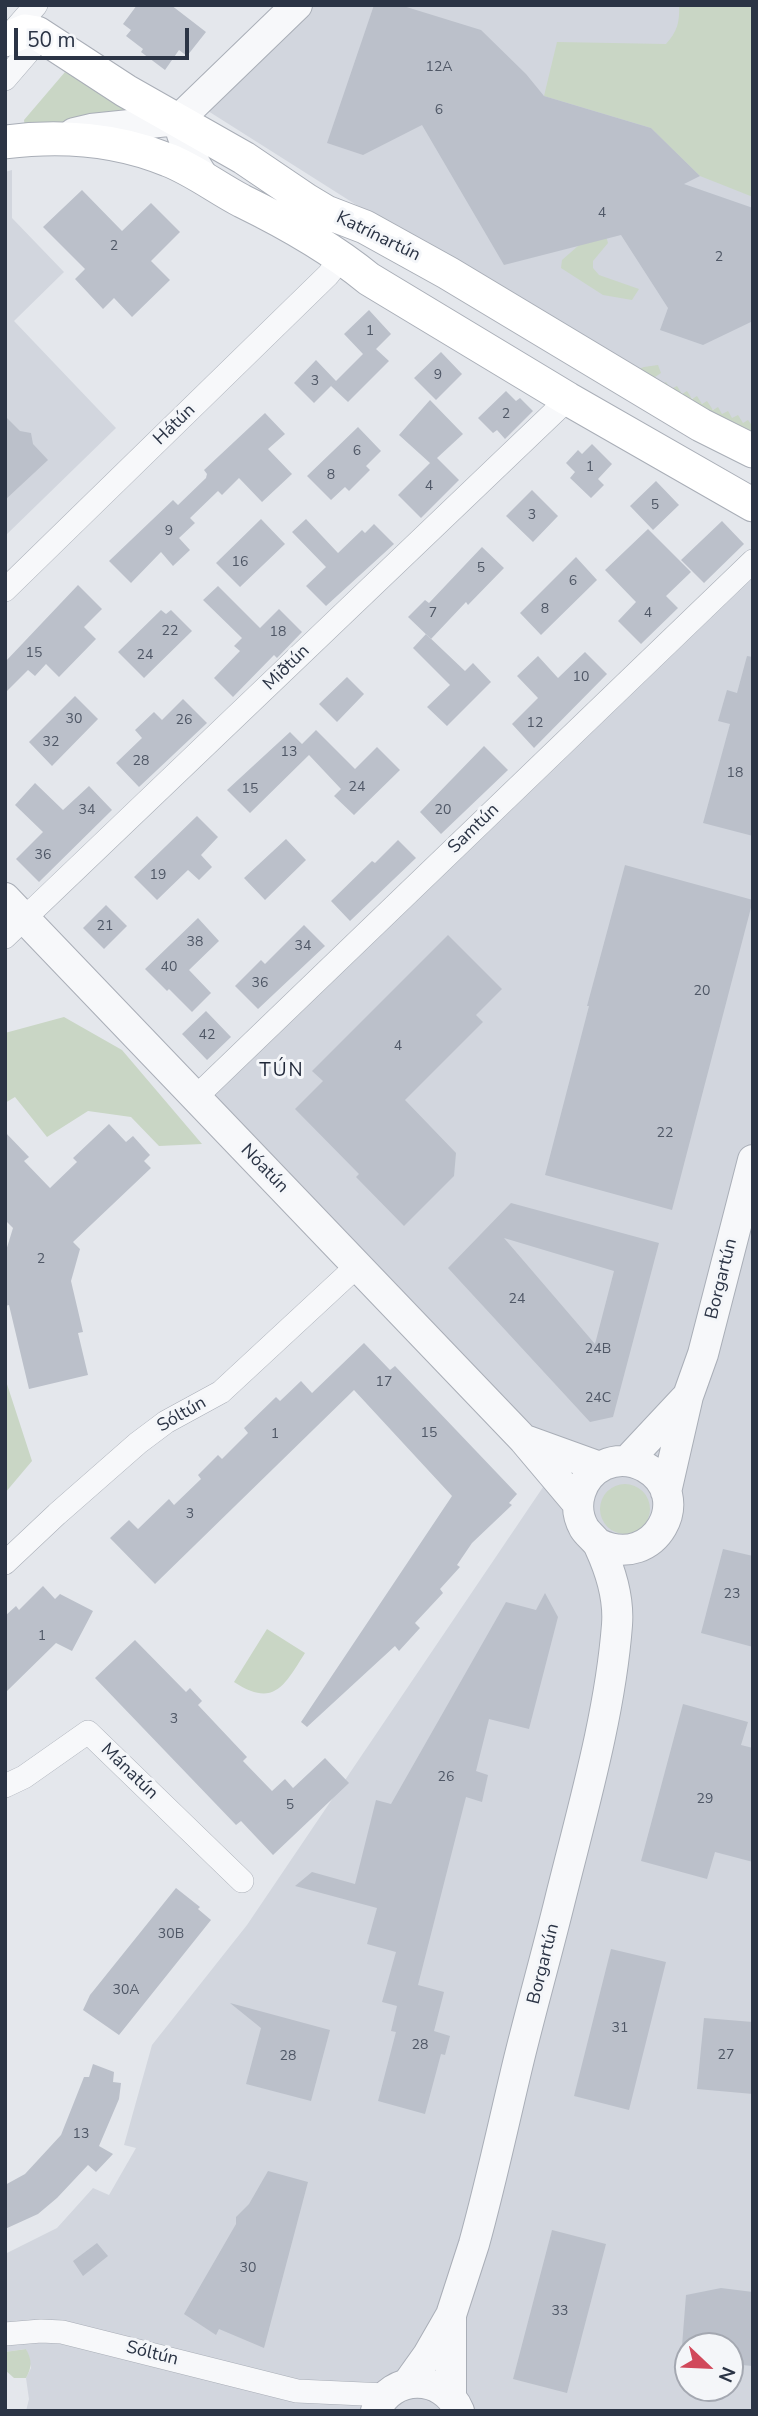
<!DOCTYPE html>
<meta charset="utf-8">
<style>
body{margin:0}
#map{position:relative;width:758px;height:2416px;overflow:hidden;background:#e4e7ec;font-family:"Nunito Sans",sans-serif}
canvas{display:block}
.frame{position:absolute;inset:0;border:7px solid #2b3445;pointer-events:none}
.north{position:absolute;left:674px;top:2332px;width:70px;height:70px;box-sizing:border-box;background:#f4f6f9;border:2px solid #a4a8b1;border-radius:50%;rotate:113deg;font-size:19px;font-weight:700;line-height:28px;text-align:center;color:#2b3445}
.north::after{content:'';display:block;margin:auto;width:24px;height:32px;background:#d1495b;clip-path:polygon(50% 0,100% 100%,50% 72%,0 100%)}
.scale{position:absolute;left:14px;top:28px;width:175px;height:32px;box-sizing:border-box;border:4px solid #2b3445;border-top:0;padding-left:9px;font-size:21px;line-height:24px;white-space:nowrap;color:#2b3445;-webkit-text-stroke:5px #f4f6f9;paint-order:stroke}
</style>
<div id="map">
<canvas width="758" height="2416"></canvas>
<div class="frame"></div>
<div class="north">N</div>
<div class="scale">50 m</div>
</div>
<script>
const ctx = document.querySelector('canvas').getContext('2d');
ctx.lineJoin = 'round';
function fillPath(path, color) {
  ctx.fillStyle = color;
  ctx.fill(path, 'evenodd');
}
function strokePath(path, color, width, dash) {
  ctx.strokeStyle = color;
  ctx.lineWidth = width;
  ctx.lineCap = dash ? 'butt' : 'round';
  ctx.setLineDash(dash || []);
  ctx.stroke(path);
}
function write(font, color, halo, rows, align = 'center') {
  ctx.font = font + ' "Nunito Sans",sans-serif';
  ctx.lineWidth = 6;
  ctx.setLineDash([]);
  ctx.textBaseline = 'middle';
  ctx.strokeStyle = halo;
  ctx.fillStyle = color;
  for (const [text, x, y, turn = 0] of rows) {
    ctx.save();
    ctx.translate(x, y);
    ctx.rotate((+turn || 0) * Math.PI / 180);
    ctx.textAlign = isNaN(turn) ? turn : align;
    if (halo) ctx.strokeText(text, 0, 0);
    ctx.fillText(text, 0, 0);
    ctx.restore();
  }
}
fillPath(new Path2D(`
 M296 5H753V431L489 289 197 104Z
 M12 170V218L64 272 14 321 116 428 5 536V172Z
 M753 559V2411H26L29 2399 26 2378 31 2368 26 2349 5 2352V2254L57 2228 93 2188 109 2195 136 2148 124 2145 152 2045 247 1925 560 1462 212 1096ZM688 2346H730V2388H688Z`), '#d2d6de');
fillPath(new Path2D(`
 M679 5H753V197L700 176 651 128 544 96 557 42 666 44C677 32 680 22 679 5Z
 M65 72 131 111 136 116 25 129 24 120Z
 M606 236 608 243 593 261V268L599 275 639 289 632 300 603 295 561 268 562 260 586 239Z
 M658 365 661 373 655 377 660 385 666 382 671 389 677 386 682 394 687 391 692 399 697 396 702 404 707 401 713 410 718 407 722 414 728 411 732 418 738 415 743 423 748 420 753 427V443L632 371 644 367Z
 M64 1017 122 1050 202 1144 159 1146 131 1117 88 1111 47 1137 15 1097 5 1103V1033Z
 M5 1378 32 1461 5 1493Z
 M600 1509a25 25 0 1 1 50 0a25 25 0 1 1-50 0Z
 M267 1629 305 1653C284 1686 274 1708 234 1682Z
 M26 2349C32 2360 32 2367 26 2378H14L5 2370V2352Z`), '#c9d6c5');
fillPath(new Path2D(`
 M137 5H171L206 32 187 56 179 50 165 70 141 52 143 49 126 36 131 30 123 24Z
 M374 5H400L481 30 526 74 544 96 651 128 700 176 684 184 753 208V321L703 345 660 330 668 308 621 235 504 265 422 125 363 155 327 143Z
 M82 190 122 231 151 203 180 232 151 261 170 280 132 317 114 298 103 309 75 279 85 269 43 227Z
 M369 310 391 334 376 349 389 361 348 402 331 386 336 381 314 403 294 383 316 360 336 381 363 354 344 334Z
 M441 352 462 374 436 400 414 378Z
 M506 391 516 401 520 398 533 411 505 439 497 430 493 433 478 418Z
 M430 400 463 434 437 458 459 480 421 518 398 495 430 463 399 435Z
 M265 413 285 434 268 449 292 474 262 502 239 478 222 495 218 491 190 518 195 523 179 538 190 550 173 566 161 552 131 583 109 561 173 500 178 505 206 478 207 474 204 470Z
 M5 416 20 431 31 433 33 444 48 460 5 500Z
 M358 427 381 451 366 466 370 470 349 491 345 487 331 500 307 476Z
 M592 444 612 464 598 479 604 485 591 498 570 478 575 472 566 463 578 450 582 454Z
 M656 481 679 505 653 530 630 506Z
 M532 490 558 516 533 542 506 516Z
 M261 519 285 544 240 587 216 563Z
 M306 519 338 553 362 530 365 533 374 524 394 544 326 606 306 586 326 567 292 532Z
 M722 521 744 544 704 583 681 560Z
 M648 529 691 572 666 596 678 608 641 644 618 621 636 602 605 570Z
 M482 547 504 568 468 605 466 602 431 639 408 617 425 600 429 603Z
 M576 557 597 580 541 635 520 613Z
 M78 585 102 609 84 627 96 639 59 677 46 664 35 676 28 670 5 693V662Z
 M218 586 260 628 279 609 302 632 277 658 274 655 233 697 214 678 240 651 234 646 242 638 203 600Z
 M161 610 166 614 171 610 192 631 144 678 118 652Z
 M426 634 465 671 473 663 491 682 447 726 427 707 450 685 413 648Z
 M585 652 607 674 534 748 512 724 538 698 517 676 538 656 558 678Z
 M747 656 753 657V836L703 823 730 724 718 721 727 690 737 693Z
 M347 677 364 694 337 722 319 704Z
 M75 696 98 719 52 766 29 742Z
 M183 699 207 723 139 787 116 763 142 738 135 730 154 712 162 720Z
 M316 730 355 769 377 747 400 770 354 815 334 796 341 789 309 755 250 813 227 790 290 732 302 744Z
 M484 746 508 770 441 834 420 812Z
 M35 783 63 810 89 786 112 810 39 882 16 859 43 832 15 805Z
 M197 816 218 837 201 855 212 867 199 880 188 870 157 900 134 877Z
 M286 839 306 860 265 900 244 878Z
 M398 840 416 858 350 921 331 901 372 861 375 863Z
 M625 865 753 900 672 1210 545 1175 589 1006H587Z
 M106 905 127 926 104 949 83 928Z
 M198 918 219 941 189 970 211 993 192 1012 169 989 167 991 145 969Z
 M304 925 325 946 258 1009 235 986 261 960 265 964Z
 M448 935 502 989 476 1015 483 1022 405 1100 456 1153 454 1176 404 1226 356 1177 359 1174 295 1109 323 1081 312 1071Z
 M206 1011 231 1037 207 1060 182 1034Z
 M109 1124 126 1142 133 1136 150 1155 144 1161 151 1168 73 1242 80 1249 71 1281 83 1332 78 1333 88 1375 29 1389 9 1305 5 1306V1254L13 1228 5 1220V1132L29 1157 24 1161 50 1188 77 1162 73 1158Z
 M511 1203 659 1243 613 1417 590 1422 448 1268ZM504 1238 614 1271 595 1344Z
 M364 1343 390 1370 395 1366 517 1494 509 1503 512 1505 472 1543 457 1565 460 1567 440 1589 443 1593 415 1623 420 1628 399 1651 395 1646 307 1727 301 1722 452 1496 354 1390 155 1584 110 1538 129 1520 138 1529 169 1499 174 1505 201 1479 198 1475 218 1455 222 1459 248 1433 244 1428 276 1397 280 1401 301 1381 312 1393Z
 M723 1549 753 1556V1647L701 1633Z
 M43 1586 55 1599 60 1594 93 1611 72 1651 56 1643 5 1693V1616L16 1606 19 1610Z
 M545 1593 558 1617 529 1729 489 1719 476 1771 488 1775 482 1802 466 1797 418 1985 444 1992 434 2031 450 2036 445 2055 441 2054 425 2114 378 2101 396 2032 391 2031 397 2006 382 2002 396 1952 367 1944 377 1908 295 1886 312 1872 355 1884 376 1800 391 1804 506 1602 536 1610Z
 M135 1640 186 1692 190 1688 202 1701 198 1705 247 1757 243 1761 272 1791 285 1779 293 1788 325 1758 349 1783 273 1855 241 1821 236 1825 95 1678Z
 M683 1704 748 1722 741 1745 753 1748V1862L715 1852 707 1879 641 1861Z
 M176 1888 200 1907 198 1909 211 1920 119 2035 83 2010 90 1995Z
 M611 1949 666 1962 629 2110 574 2096Z
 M230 2003 330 2030 311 2101 246 2084 261 2028Z
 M704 2018 753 2022V2094L697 2089Z
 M93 2064 114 2072 113 2082 121 2083 119 2099 99 2146 113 2154 96 2172 88 2165 57 2198 38 2214 5 2229V2185L25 2174 61 2135 84 2077H89Z
 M268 2171 308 2182 264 2348 219 2329 216 2335 184 2314 236 2224V2217L249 2204Z
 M552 2230 606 2244 567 2393 513 2379Z
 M97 2243 108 2256 83 2276 73 2261Z
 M721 2288 753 2292V2366L730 2364V2346H682L686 2295Z`), '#bbc0ca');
const minor = new Path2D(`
 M8 37 36 5
 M5 79 42 36
 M5 590 328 275 342 257
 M5 937 568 399
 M195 1098 753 561
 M5 1563 57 1514 138 1443 166 1422 221 1392 357 1266
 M5 1786 24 1777 88 1732 242 1881
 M5 2334 41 2331 62 2332 297 2391 386 2395`);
const tertiary = new Path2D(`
 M178 120 297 5
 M178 120C183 142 191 159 204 178
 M74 133 91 129 178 120
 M5 898 524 1440 578 1504
 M528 1441 600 1467
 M627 1461 685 1399
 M666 1492 688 1396 703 1354 753 1160
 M408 2383 428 2355 451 2315 474 2244C491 2183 504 2121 519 2059 532 2006 547 1953 560 1900 582 1811 610 1716 617 1625 619 1599 611 1572 600 1548 597 1540 589 1536 584 1528 571 1505 581 1476 604 1465 617 1459 632 1460 645 1467 696 1496 655 1571 599 1544
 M451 2398V2317
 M376 2411C391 2374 443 2373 459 2411`);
const secondary = new Path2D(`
 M5 40 25 31 37 33 126 91 244 158 306 200 326 212 365 227 448 273 701 425 753 451
 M5 142C59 135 117 139 168 160 194 170 217 188 242 201 287 223 330 247 369 279L568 399 753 505`);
strokePath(minor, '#a9aeb7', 24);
strokePath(tertiary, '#a9aeb7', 32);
strokePath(secondary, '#a9aeb7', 35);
strokePath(minor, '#f7f8fa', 23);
strokePath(tertiary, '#f7f8fa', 30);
strokePath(secondary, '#fff', 33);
write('14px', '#4f5766', null, [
 ["12A",439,68],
 ["6",439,111],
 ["4",602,214],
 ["2",114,247],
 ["2",719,258],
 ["1",370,332],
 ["9",438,376],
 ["3",315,382],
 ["2",506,415],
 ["6",357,452],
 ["1",590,468],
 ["8",331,476],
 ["4",429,487],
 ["5",655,506],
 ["3",532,516],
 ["9",169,532],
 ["16",240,563],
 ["5",481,569],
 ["6",573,582],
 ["8",545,610],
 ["7",433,614],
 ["4",648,614],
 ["22",170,632],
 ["18",278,633],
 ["15",34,654],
 ["24",145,656],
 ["10",581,678],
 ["30",74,720],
 ["26",184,721],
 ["12",535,724],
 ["32",51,743],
 ["13",289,753],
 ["28",141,762],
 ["18",735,774],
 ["24",357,788],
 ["15",250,790],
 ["34",87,811],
 ["20",443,811],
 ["36",43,856],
 ["19",158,876],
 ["21",105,927],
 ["38",195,943],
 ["34",303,947],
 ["40",169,968],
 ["36",260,984],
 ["20",702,992],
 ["42",207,1036],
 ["4",398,1047],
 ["22",665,1134],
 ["2",41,1260],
 ["24",517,1300],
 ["24B",598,1350],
 ["17",384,1383],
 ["24C",598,1399],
 ["15",429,1434],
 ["1",275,1435],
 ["3",190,1515],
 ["23",732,1595],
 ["1",42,1637],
 ["3",174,1720],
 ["26",446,1778],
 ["29",705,1800],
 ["5",290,1806],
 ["30B",171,1935],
 ["30A",126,1991],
 ["31",620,2029],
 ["28",420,2046],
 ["27",726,2056],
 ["28",288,2057],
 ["13",81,2135],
 ["30",248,2269],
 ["33",560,2312]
]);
write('18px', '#2b3445', '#f4f6f9', [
 ["Katrínartún",378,237,26],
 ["Hátún",175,425,-44],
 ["Miðtún",287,668,-44],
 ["Samtún",474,829,-44],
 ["Nóatún",264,1169,46],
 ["Borgartún",722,1279,-76],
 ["Sóltún",182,1415,-30],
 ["Mánatún",129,1772,44],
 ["Borgartún",544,1964,-76],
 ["Sóltún",152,2354,14]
]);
ctx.letterSpacing = '2px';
write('19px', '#1d2536', '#f4f6f9', [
 ["TÚN",282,1071]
]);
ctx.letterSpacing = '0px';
</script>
